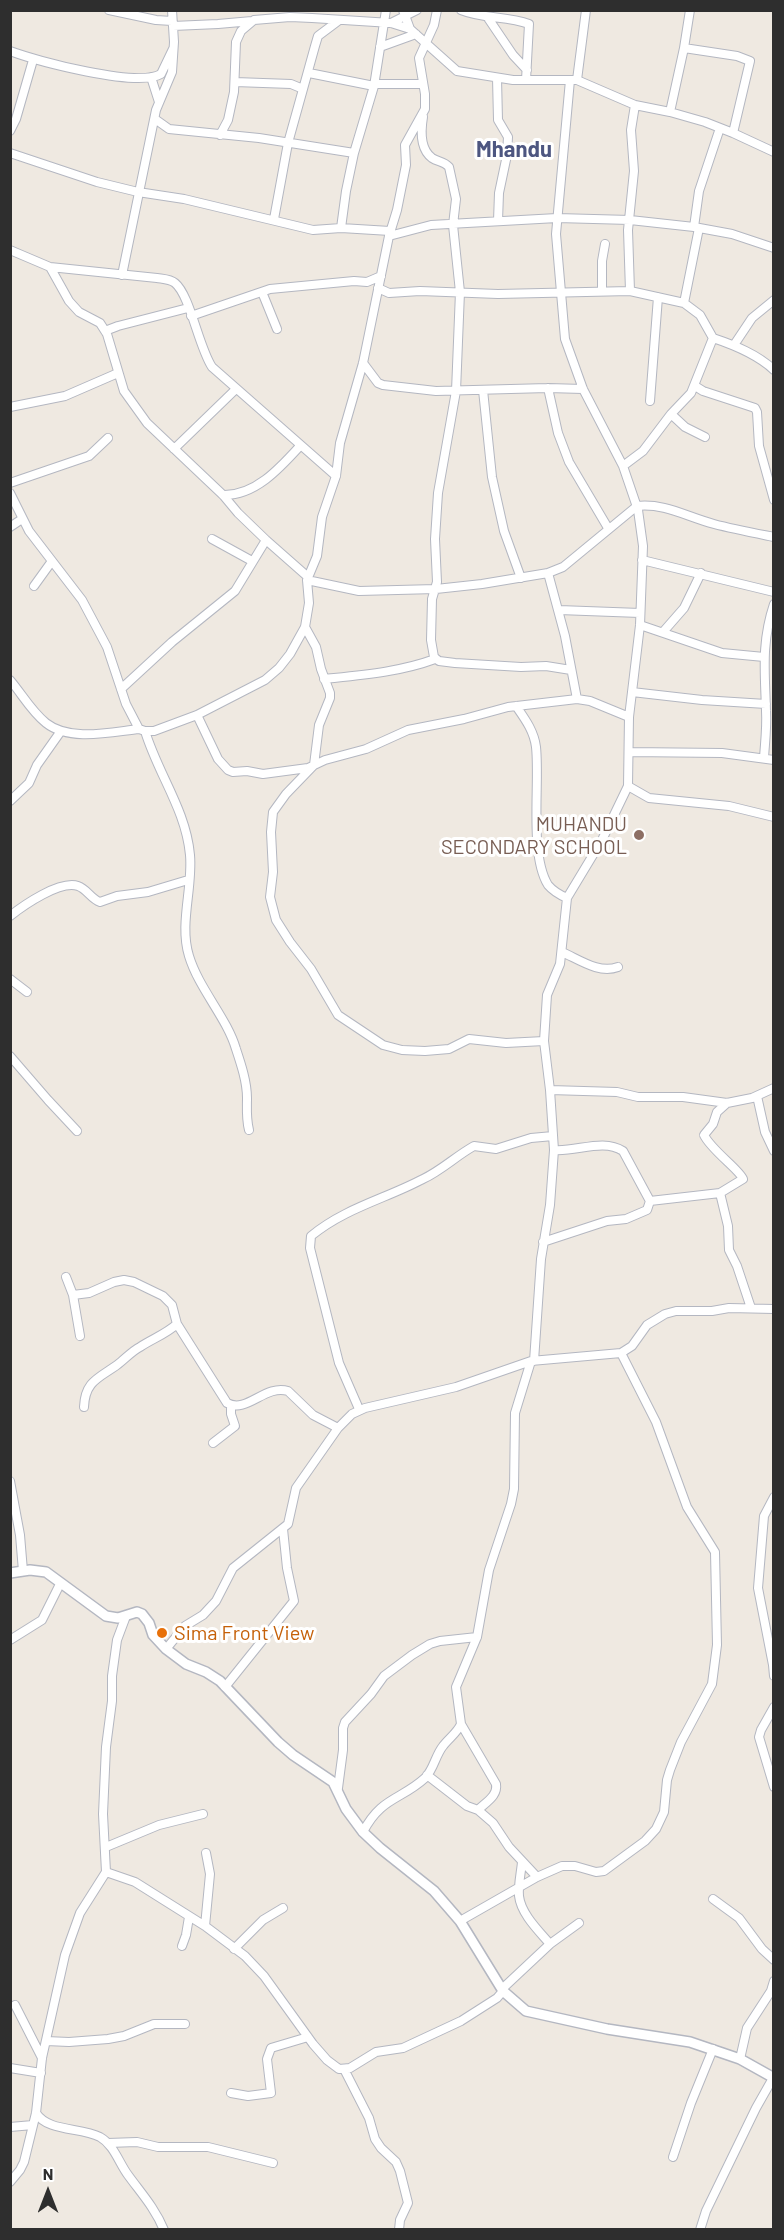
<!DOCTYPE html>
<style>
body{margin:0}
#map{position:relative;width:784px;height:2240px;overflow:hidden;background:#efe9e1;font-family:Barlow,sans-serif}
canvas{display:block}
.frame{position:absolute;inset:0;border:12px solid #2e2e2e;pointer-events:none}
.north{position:absolute;left:18px;top:2162px;width:60px;height:60px;-webkit-text-stroke:4px #fff;paint-order:stroke;rotate:0deg;font-size:16px;font-weight:700;line-height:24px;text-align:center;color:#2e2e2e}
.north::after{content:'';display:block;margin:auto;width:21px;height:27px;background:#2e2e2e;clip-path:polygon(50% 0,100% 100%,50% 72%,0 100%)}
</style>
<div id="map">
<canvas width="784" height="2240"></canvas>
<div class="frame"></div>
<div class="north">N</div>
</div>
<script>
const ctx = document.querySelector('canvas').getContext('2d');
ctx.lineJoin = 'round';
function strokePath(path, color, width, dash) {
  ctx.strokeStyle = color;
  ctx.lineWidth = width;
  ctx.lineCap = dash ? 'butt' : 'round';
  ctx.setLineDash(dash || []);
  ctx.stroke(path);
}
function write(font, color, halo, rows, align = 'center') {
  ctx.font = font + ' Barlow,sans-serif';
  ctx.lineWidth = 6;
  ctx.setLineDash([]);
  ctx.textBaseline = 'middle';
  ctx.strokeStyle = halo;
  ctx.fillStyle = color;
  for (const [text, x, y, turn = 0] of rows) {
    ctx.save();
    ctx.translate(x, y);
    ctx.rotate((+turn || 0) * Math.PI / 180);
    ctx.textAlign = isNaN(turn) ? turn : align;
    if (halo) ctx.strokeText(text, 0, 0);
    ctx.fillText(text, 0, 0);
    ctx.restore();
  }
}
const minor = new Path2D(`
 M109 10 156 20 172 21
 M403 10 410 29 457 71 513 80H577L635 105 670 112 705 122 733 133 774 152
 M461 10C483 19 507 16 529 24L526 80
 M488 18 513 55 527 70
 M391 23 417 10
 M173 26 218 24 252 21
 M380 47 416 34
 M684 48 737 56 750 61 733 133
 M10 51C37 61 137 88 161 74L173 49
 M309 73 374 86
 M151 77 159 102
 M497 78 498 120 508 137 507 155 499 193 498 221
 M577 80 586 10
 M235 82 291 84 303 89
 M374 84H423
 M670 112 684 48 690 10
 M423 117C421 129 420 149 432 158 438 162 444 161 449 167L456 199 453 225 460 292 456 391 438 493 435 539 437 582 432 599 431 640 434 657 439 661 455 663 521 667 546 666 571 670
 M155 119 169 129 259 138 354 153
 M10 131 16 119 33 60
 M220 135 228 120 234 92 236 42 241 31 254 20 290 17 312 18 391 23 410 29
 M10 153 97 182 138 192 184 199 313 230 341 228 390 231
 M274 219 288 143 315 46 318 36 338 21
 M694 227 699 191 720 128
 M341 228 346 191 354 153 374 86 386 10
 M389 236 431 225 557 218 630 220 694 227 732 234 774 248
 M10 250 50 267 69 301 79 312 100 323 107 334 124 391 147 423 223 495 238 513 266 540 308 577
 M50 267 157 278C163 279 170 279 175 283 190 295 199 348 212 367L336 476
 M122 275 156 110 172 72 174 42 172 10
 M378 288 389 293 420 291 498 294 630 291 684 303 700 315 713 338 691 393 671 414 643 451 623 466
 M602 291V261L605 244
 M630 291 628 230 634 171 631 130 635 105
 M262 292 277 329
 M684 303 699 228
 M191 316 270 289 354 281 367 282 381 276
 M105 331 118 326 188 308
 M713 338C734 345 757 354 774 370
 M734 345 752 318 774 300
 M363 363 378 383 383 385 436 391 548 388 583 389
 M695 386 703 391 755 408 757 412 759 446 774 500
 M548 388 558 433 569 462 608 528
 M483 390 492 477 504 531 521 578
 M650 401 658 297
 M10 407 65 396 118 373
 M671 414 685 427 705 437
 M174 449 236 389
 M10 483 89 456 108 438
 M10 493 29 531 82 600 107 647 126 704 139 729 145 731H154L197 715 265 680 279 668 290 654 305 627 309 603 307 580 317 556 322 517 336 476 340 443 363 363 389 236 397 210 406 165 405 145 425 109V94L419 58 434 25 437 10
 M223 495C255 496 280 468 300 446
 M10 527 22 519
 M212 539 252 561
 M642 560 774 592
 M548 573 565 636 577 699
 M307 580 359 591 436 589 482 584 548 573 563 567 637 506C665 503 687 517 714 524 733 529 754 533 774 537
 M34 586 52 561
 M559 610 640 613
 M640 625 722 653 764 657
 M305 627 316 647 321 669 330 693V698L319 725 314 765 286 794 273 812 271 832 273 872 270 897 276 920 290 942 311 969 338 1015 383 1045 402 1050 425 1051 449 1049 469 1039 506 1043 544 1041
 M663 632 684 608 701 573
 M324 679C362 675 400 672 435 659
 M10 680C22 694 31 711 46 723 70 742 111 732 139 729
 M121 689 172 642 235 591 266 540
 M632 692 702 700 766 704
 M516 706C525 719 534 731 536 747 540 784 529 854 548 885 553 891 560 895 567 898
 M197 715 218 759 228 770 233 772 247 771 263 774 308 768 325 760 366 749 408 730 464 719 508 707 577 699 590 701 629 717
 M145 731C158 774 186 810 190 855 193 888 179 924 189 956 199 989 227 1018 236 1049 241 1064 247 1082 247 1098 247 1109 246 1118 249 1130
 M629 752 722 753 774 760
 M764 758C765 742 767 727 766 711 765 672 761 643 774 604
 M628 786 649 798 729 806 774 817
 M10 801 29 783 37 765 61 731
 M10 916C24 905 60 880 78 886 87 889 91 899 100 902L117 896 148 892 188 880
 M562 952C580 960 599 974 618 967
 M10 979 27 992
 M10 1056 48 1100 77 1131
 M550 1090 617 1092 638 1097H683L727 1103 752 1098 774 1088
 M757 1096 765 1132 774 1151
 M554 1150C577 1152 603 1138 623 1151L650 1201 720 1193 743 1179C740 1170 711 1150 704 1135L713 1124 717 1112 727 1103
 M720 1193 728 1226 729 1250 737 1266 751 1308
 M543 1242 607 1221 626 1219 647 1210 650 1201
 M66 1277 73 1295 80 1336
 M73 1295 89 1293 114 1282 124 1280 134 1282 163 1296 172 1305 177 1324 227 1403C247 1414 265 1384 288 1391L313 1415 338 1428
 M534 1361 541 1259 550 1205 554 1150 550 1090 544 1041 547 995 560 964 567 898 602 840 628 786 629 717 640 625 643 546 638 510 623 466 583 389 565 339 556 234 570 80
 M84 1407C85 1381 99 1378 117 1365 125 1359 132 1351 140 1347 152 1339 166 1334 177 1324
 M359 1409 339 1363 310 1248 311 1236C345 1208 385 1199 423 1179 442 1170 456 1156 474 1146L496 1149 531 1138 553 1136
 M213 1443 235 1426 231 1414V1405
 M10 1481 20 1535 23 1571
 M774 1497 764 1516 758 1588 773 1665 774 1676
 M10 1640 42 1620 60 1584
 M166 1649 185 1626 203 1615 216 1601 233 1568 288 1524 296 1488 338 1428 352 1414 365 1408 456 1387 531 1361 621 1353 632 1346 647 1325 665 1314 676 1311H712L729 1308 774 1309
 M225 1687 294 1601 287 1568 283 1529
 M774 1707 761 1730 759 1737 774 1787
 M461 1724 496 1784C498 1796 486 1802 478 1810
 M427 1775 467 1806 478 1810 493 1823 509 1847 537 1877
 M338 1788 343 1750V1728L345 1722 371 1694 384 1676 412 1655 430 1644 440 1641 477 1637
 M363 1832C381 1797 401 1800 425 1778 434 1769 435 1756 443 1746 449 1738 457 1733 461 1724L456 1687 477 1637 489 1570 511 1504 514 1489 515 1413 531 1361
 M106 1847 159 1825 203 1814
 M522 1862C521 1873 518 1885 519 1896 521 1914 539 1931 550 1944
 M106 1872 135 1882 205 1926 245 1956 264 1976 313 2044 327 2060 339 2069 350 2068 376 2052 403 2048 461 2021 497 1998 503 1991
 M713 1899 739 1918 762 1949 774 1960
 M460 1921 537 1877 562 1866H575L596 1872 604 1871 645 1841 656 1829 664 1812 667 1780 670 1770 681 1742 712 1684 717 1645 715 1552 687 1507 656 1422 621 1353
 M205 1926 210 1874 206 1853
 M182 1946 186 1935 189 1917
 M234 1949 263 1920 283 1908
 M502 1989 550 1944 579 1923
 M15 2005 42 2058
 M46 2041 69 2042 108 2039 124 2036 154 2024H185
 M740 2059 747 2028 771 1991 774 1981
 M10 2068 41 2073
 M344 2069 369 2118 375 2139 381 2148 396 2162 400 2171 408 2203 400 2220 399 2230
 M231 2093 248 2096 271 2093 267 2059 271 2048 308 2037
 M36 2113C48 2132 80 2127 100 2137 114 2145 119 2163 128 2175 141 2193 155 2208 164 2230
 M10 2127 33 2125
 M108 2143 137 2142 158 2147H208L273 2163
 M673 2157 691 2103 713 2049
 M10 2182 20 2170 24 2162 36 2113 42 2058 65 1955 80 1913 106 1872 103 1814 106 1747 112 1701V1676L117 1640 126 1616
 M700 2230 706 2211 756 2108 773 2078`);
const tertiary = new Path2D(`
 M10 1573 30 1570 46 1572 106 1616 118 1618 137 1612 142 1614 149 1623 153 1635 166 1649 186 1664 206 1672 220 1681 278 1742 293 1755 333 1782 346 1809 363 1832 380 1848 434 1891 460 1921 503 1991 526 2011 607 2029 690 2042 740 2059 774 2078`);
strokePath(minor, '#b4b7c1', 10);
strokePath(tertiary, '#b4b7c1', 12);
strokePath(minor, '#fff', 8);
strokePath(tertiary, '#fff', 9);
for (const [x, y, r, color] of [
 [639,835,6,"#8d6e63"],
 [162,1633,6,"#e8710a"]
]) {
  const dot = new Path2D();
  dot.arc(x, y, r, 0, 2 * Math.PI);
  ctx.fillStyle = color;
  ctx.fill(dot);
  strokePath(dot, '#fff', 2);
}
write('20px', '#785e54', '#fff', [
 ["MUHANDU",627,824],
 ["SECONDARY SCHOOL",627,847]
], 'right');
write('20px', '#c56008', '#fff', [
 ["Sima Front View",174,1633]
], 'left');
write('bold 22px', '#4d5680', '#fff', [
 ["Mhandu",514,150]
]);
</script>
